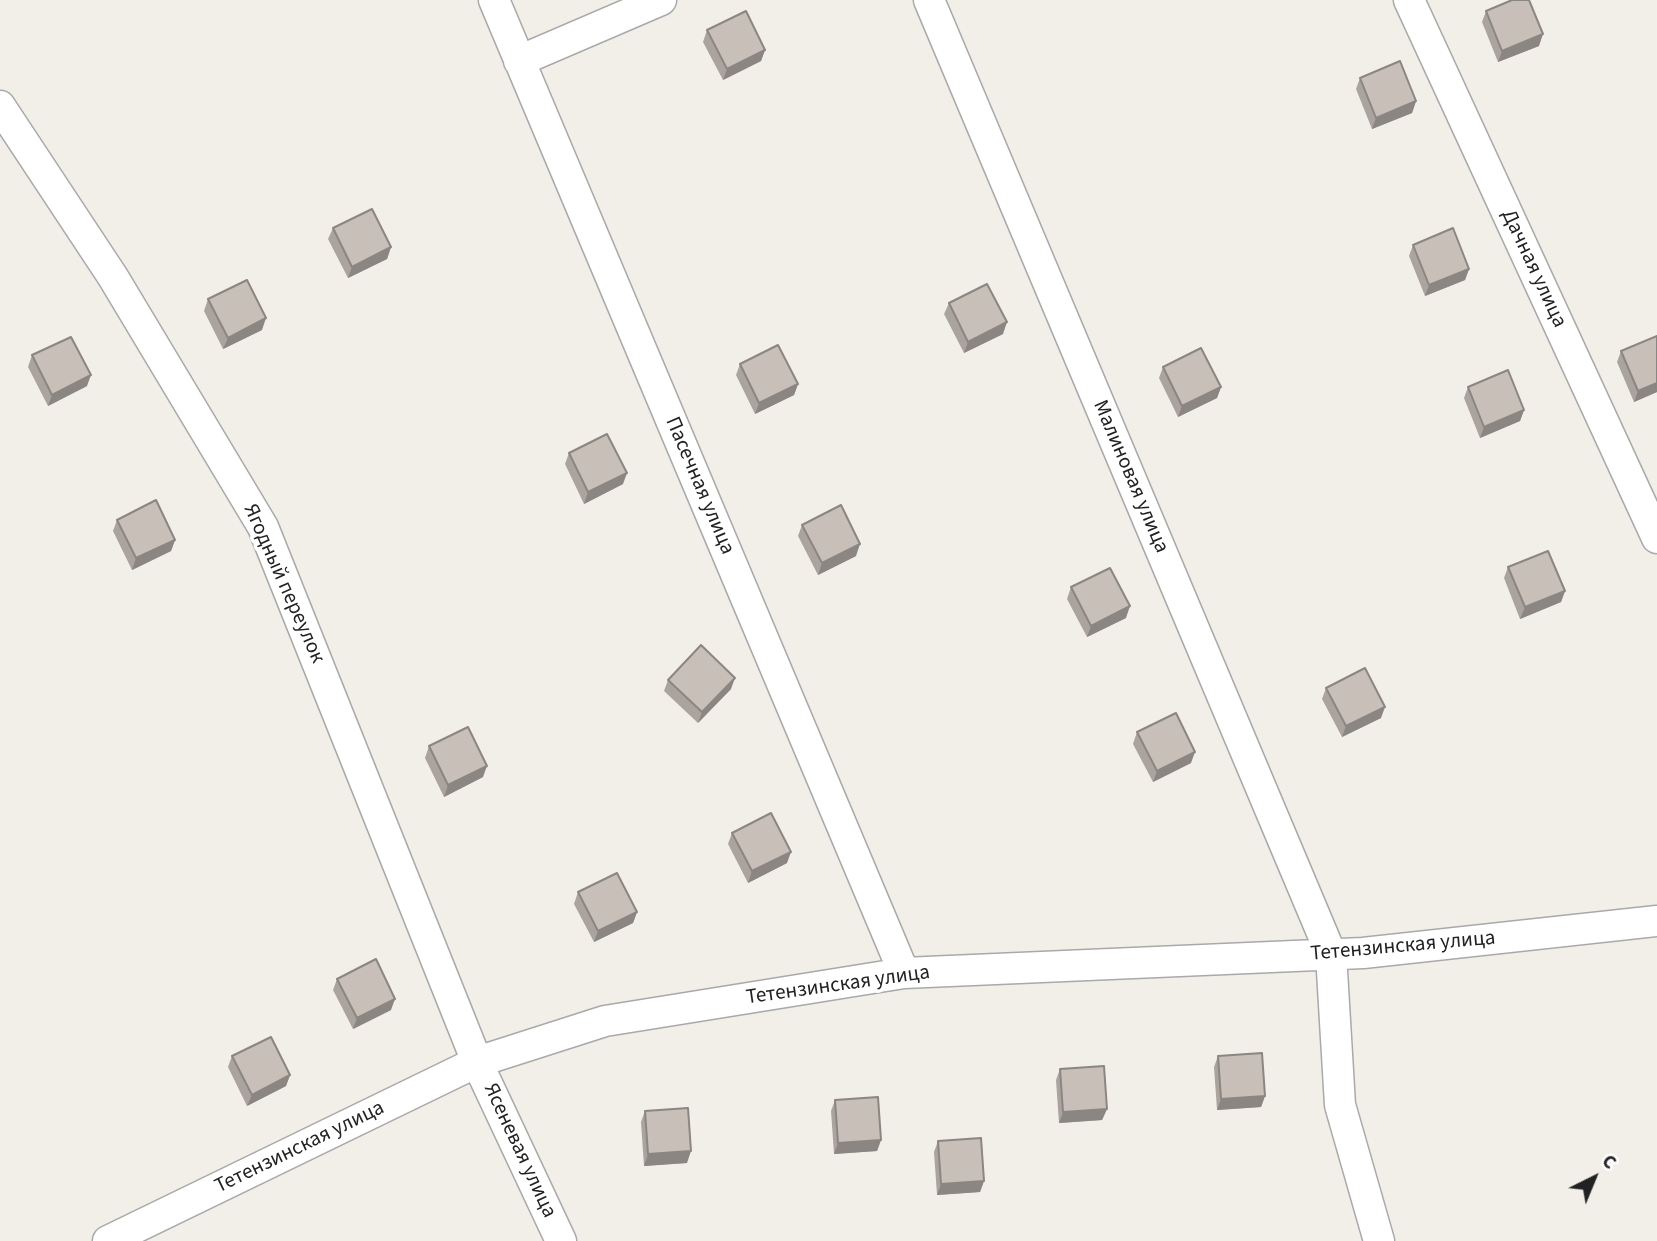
<!DOCTYPE html>
<meta charset="utf-8">
<style>
body{margin:0}
#map{position:relative;width:1657px;height:1241px;overflow:hidden;background:#f2efe9;font-family:"Source Sans 3",sans-serif}
canvas{display:block}
.north{position:absolute;left:1559px;top:1143px;width:70px;height:70px;-webkit-text-stroke:5px #fff;paint-order:stroke;rotate:43deg;font-size:19px;font-weight:700;line-height:28px;text-align:center;color:#222}
.north::after{content:'';display:block;margin:auto;width:24px;height:32px;background:#222;clip-path:polygon(50% 0,100% 100%,50% 72%,0 100%)}
</style>
<div id="map">
<canvas width="1657" height="1241"></canvas>
<div class="north">С</div>
</div>
<script>
const ctx = document.querySelector('canvas').getContext('2d');
ctx.lineJoin = 'round';
function strokePath(path, color, width, dash) {
  ctx.strokeStyle = color;
  ctx.lineWidth = width;
  ctx.lineCap = dash ? 'butt' : 'round';
  ctx.setLineDash(dash || []);
  ctx.stroke(path);
}
function fillPath(path, color) {
  ctx.fillStyle = color;
  ctx.fill(path, 'evenodd');
}
function write(font, color, halo, rows, align = 'center') {
  ctx.font = font + ' "Source Sans 3",sans-serif';
  ctx.lineWidth = 7;
  ctx.setLineDash([]);
  ctx.textBaseline = 'middle';
  ctx.strokeStyle = halo;
  ctx.fillStyle = color;
  for (const [text, x, y, turn = 0] of rows) {
    ctx.save();
    ctx.translate(x, y);
    ctx.rotate((+turn || 0) * Math.PI / 180);
    ctx.textAlign = isNaN(turn) ? turn : align;
    if (halo) ctx.strokeText(text, 0, 0);
    ctx.fillText(text, 0, 0);
    ctx.restore();
  }
}
const street = new Path2D(`
 M494 0 904 973
 M929 0 1331 954 1340 1105 1379 1241
 M1409 0 1657 538
 M519 61 661 0
 M0 106 113 277 263 527 477 1062 561 1241
 M108 1241 477 1062 605 1021 904 973 1363 953 1657 921`);
strokePath(street, '#a9a9a9', 33);
strokePath(street, '#fff', 30);
fillPath(new Path2D(`
 M1486 11 1539 46 1498 62 1482 22Z
 M707 30 765 50 761 61 723 80 703 42Z
 M1360 78 1416 101 1412 113 1372 129 1356 89Z
 M333 228 391 247 387 259 348 278 328 239Z
 M1413 245 1469 269 1465 280 1425 296 1409 256Z
 M208 299 262 330 223 349 204 311Z
 M949 303 1003 334 964 353 944 314Z
 M1621 351 1657 392 1634 402 1617 362Z
 M32 355 87 386 48 406 28 367Z
 M740 364 798 384 794 395 755 414 736 375Z
 M1163 367 1221 387 1217 398 1178 417 1159 378Z
 M1468 387 1524 410 1520 421 1480 438 1464 398Z
 M569 453 623 484 584 504 565 464Z
 M117 520 175 540 171 551 132 570 113 531Z
 M802 525 856 556 818 575 798 536Z
 M1508 567 1565 591 1561 602 1520 619 1504 578Z
 M1071 587 1126 618 1087 637 1067 599Z
 M668 680 731 689 698 723 664 691Z
 M1326 688 1381 718 1342 737 1322 699Z
 M1137 732 1191 763 1153 782 1133 744Z
 M429 746 483 777 444 797 425 758Z
 M732 833 787 863 748 883 728 844Z
 M578 892 637 912 633 923 594 942 574 904Z
 M337 979 391 1010 353 1029 333 990Z
 M232 1056 290 1075 286 1086 247 1106 228 1067Z
 M1218 1056 1265 1096 1261 1107 1217 1110 1214 1067Z
 M1060 1069 1107 1109 1102 1120 1059 1123 1056 1080Z
 M835 1100 881 1140 877 1151 834 1154 831 1111Z
 M645 1111 687 1163 644 1166 641 1122Z
 M938 1141 984 1181 980 1192 937 1195 934 1152Z`), '#aba49e');
fillPath(new Path2D(`
 M1543 34 1539 46 1498 62 1502 51Z
 M765 50 761 61 723 80 727 69Z
 M1416 101 1412 113 1372 129 1376 118Z
 M391 247 387 259 348 278 352 267Z
 M1469 269 1465 280 1425 296 1429 285Z
 M266 318 262 330 223 349 228 338Z
 M1007 322 1003 334 964 353 968 342Z
 M91 375 87 386 48 406 52 395Z
 M1657 383V392L1634 402 1638 391Z
 M798 384 794 395 755 414 759 403Z
 M1221 387 1217 398 1178 417 1182 406Z
 M1524 410 1520 421 1480 438 1484 427Z
 M627 473 623 484 584 504 588 492Z
 M175 540 171 551 132 570 136 558Z
 M860 544 856 556 818 575 822 563Z
 M1565 591 1561 602 1520 619 1525 607Z
 M1130 606 1126 618 1087 637 1091 626Z
 M735 678 731 689 698 723 702 712Z
 M1385 707 1381 718 1342 737 1346 726Z
 M1195 752 1191 763 1153 782 1157 771Z
 M487 766 483 777 444 797 448 785Z
 M791 852 787 863 748 883 752 871Z
 M637 912 633 923 594 942 598 931Z
 M395 999 391 1010 353 1029 357 1018Z
 M290 1075 286 1086 247 1106 252 1095Z
 M1265 1096 1261 1107 1217 1110 1221 1099Z
 M1107 1109 1102 1120 1059 1123 1063 1112Z
 M881 1140 877 1151 834 1154 838 1143Z
 M691 1151 687 1163 644 1166 648 1154Z
 M984 1181 980 1192 937 1195 941 1184Z`), '#8b8681');
const building = new Path2D(`
 M1512 0H1529L1543 34 1502 51 1486 11Z
 M746 11 765 50 727 69 707 30Z
 M1400 61 1416 101 1376 118 1360 78Z
 M372 209 391 247 352 267 333 228Z
 M1453 228 1469 269 1429 285 1413 245Z
 M247 280 266 318 228 338 208 299Z
 M987 284 1007 322 968 342 949 303Z
 M1657 336V383L1638 391 1621 351Z
 M71 337 91 375 52 395 32 355Z
 M778 345 798 384 759 403 740 364Z
 M1201 348 1221 387 1182 406 1163 367Z
 M1508 370 1524 410 1484 427 1468 387Z
 M607 434 627 473 588 492 569 453Z
 M156 500 175 540 136 558 117 520Z
 M841 505 860 544 822 563 802 525Z
 M1548 551 1565 591 1525 607 1508 567Z
 M1110 568 1130 606 1091 626 1071 587Z
 M701 645 735 678 702 712 668 680Z
 M1365 668 1385 707 1346 726 1326 688Z
 M1176 713 1195 752 1157 771 1137 732Z
 M468 727 487 766 448 785 429 746Z
 M771 813 791 852 752 871 732 833Z
 M617 873 637 912 598 931 578 892Z
 M376 959 395 999 357 1018 337 979Z
 M271 1037 290 1075 252 1095 232 1056Z
 M1262 1053 1265 1096 1221 1099 1218 1056Z
 M1104 1066 1107 1109 1063 1112 1060 1069Z
 M878 1097 881 1140 838 1143 835 1100Z
 M688 1108 691 1151 648 1154 645 1111Z
 M981 1138 984 1181 941 1184 938 1141Z`);
fillPath(building, '#c7bfb8');
strokePath(building, '#8b8681', 2);
write('21px', '#222', '#fff', [
 ["Дачная улица",1533,269,65],
 ["Малиновая улица",1130,477,67],
 ["Пасечная улица",699,486,67],
 ["Ягодный переулок",283,584,66],
 ["Тетензинская улица",1403,947,-5],
 ["Тетензинская улица",838,986,-8],
 ["Тетензинская улица",300,1148,-26],
 ["Ясеневая улица",519,1151,65]
]);
</script>
